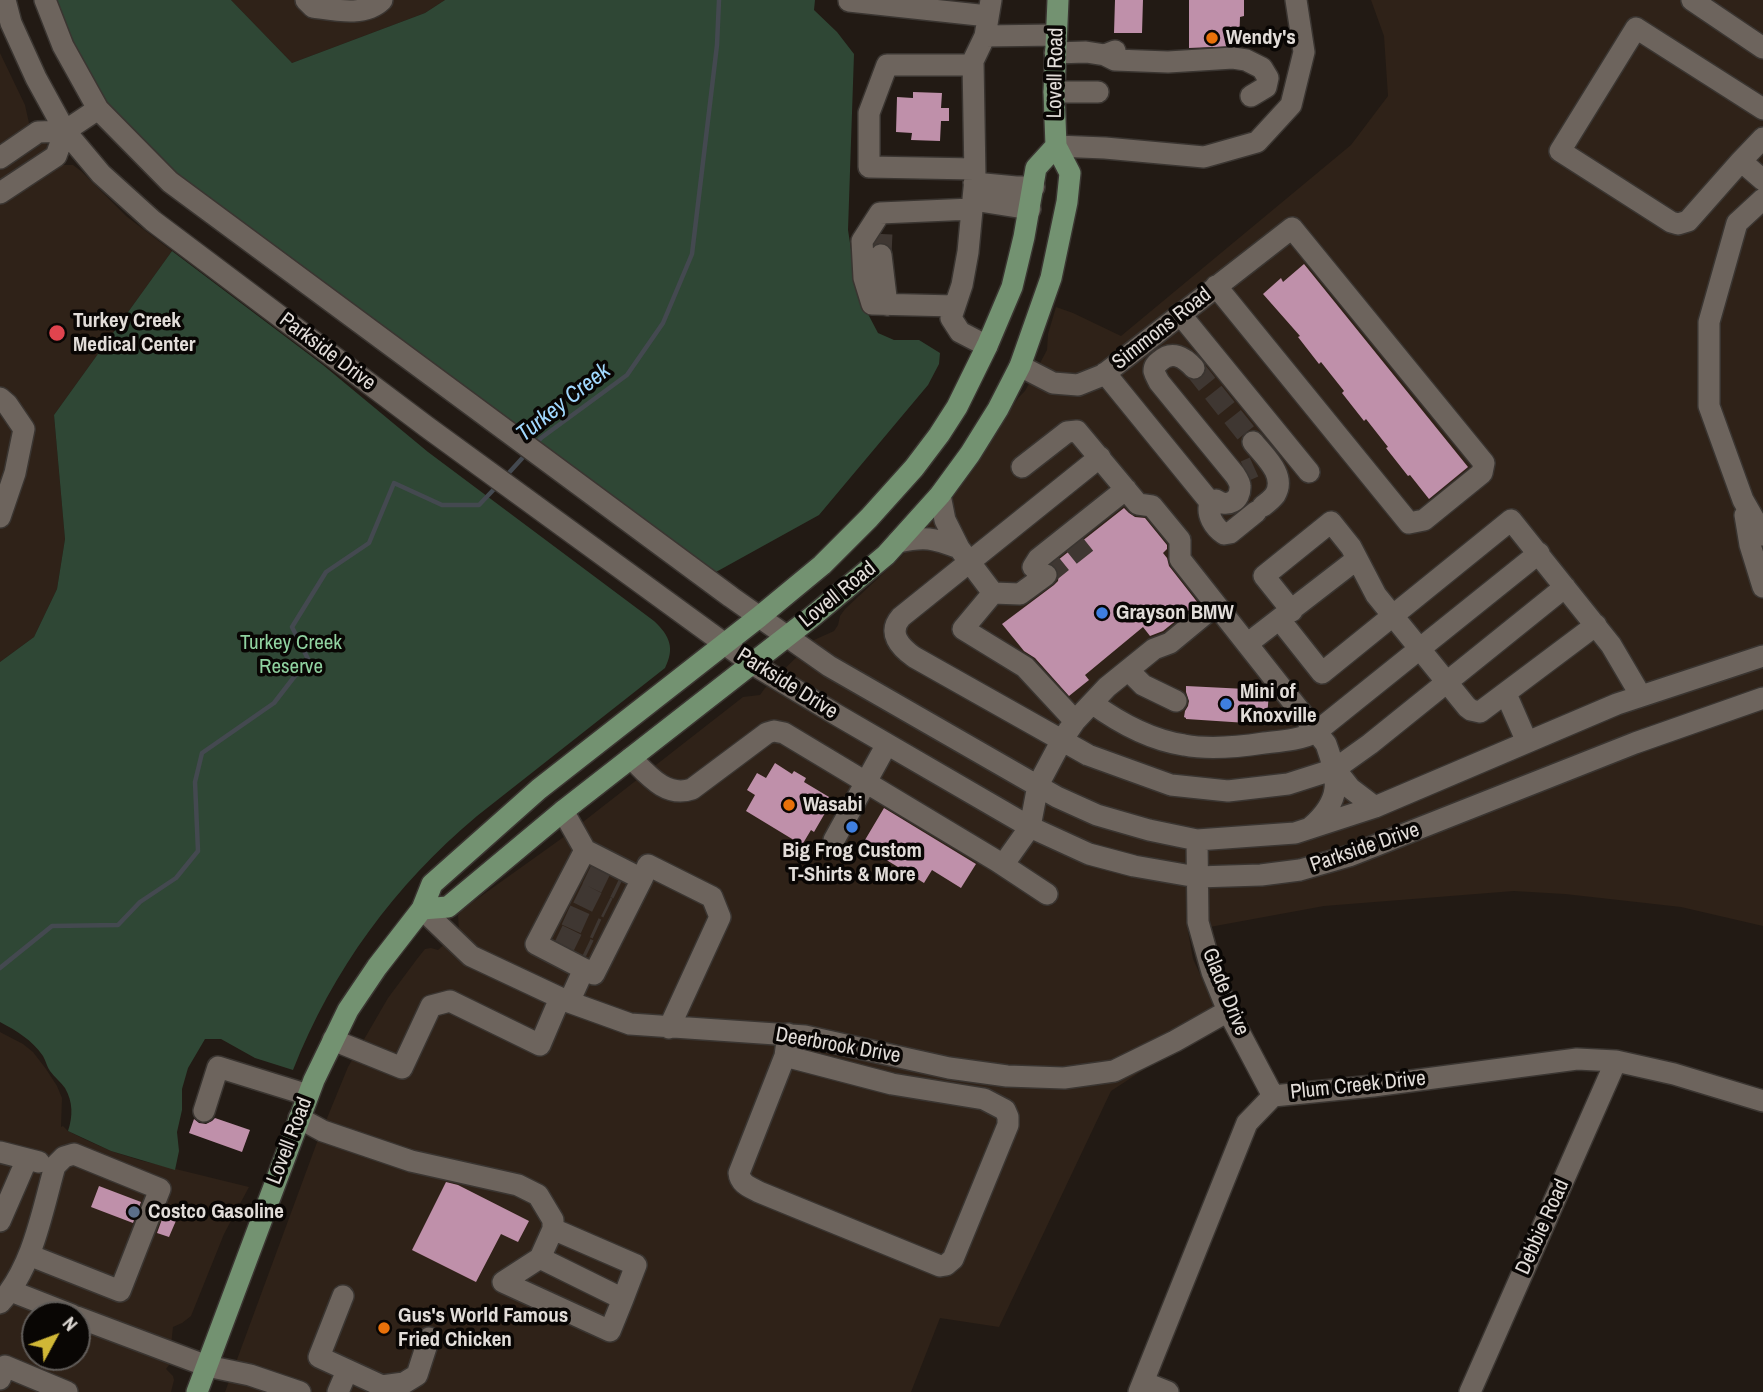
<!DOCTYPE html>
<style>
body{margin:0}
#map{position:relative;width:1763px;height:1392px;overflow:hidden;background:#221a14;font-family:"Archivo Narrow",sans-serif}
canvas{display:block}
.north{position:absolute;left:21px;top:1301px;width:70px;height:70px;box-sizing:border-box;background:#090604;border:2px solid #605c59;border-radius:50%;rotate:49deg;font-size:19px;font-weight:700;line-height:28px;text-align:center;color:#e2ddd9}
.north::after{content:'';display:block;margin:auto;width:24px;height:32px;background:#d0b736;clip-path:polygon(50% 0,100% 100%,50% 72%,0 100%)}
</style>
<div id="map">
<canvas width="1763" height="1392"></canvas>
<div class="north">N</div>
</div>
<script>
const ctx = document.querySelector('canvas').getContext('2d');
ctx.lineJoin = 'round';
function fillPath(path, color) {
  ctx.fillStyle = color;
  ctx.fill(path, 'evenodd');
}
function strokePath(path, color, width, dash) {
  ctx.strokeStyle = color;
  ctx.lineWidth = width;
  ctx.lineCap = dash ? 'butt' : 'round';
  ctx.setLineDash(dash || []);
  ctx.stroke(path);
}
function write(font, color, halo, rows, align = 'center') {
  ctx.font = font + ' "Archivo Narrow",sans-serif';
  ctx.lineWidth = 7;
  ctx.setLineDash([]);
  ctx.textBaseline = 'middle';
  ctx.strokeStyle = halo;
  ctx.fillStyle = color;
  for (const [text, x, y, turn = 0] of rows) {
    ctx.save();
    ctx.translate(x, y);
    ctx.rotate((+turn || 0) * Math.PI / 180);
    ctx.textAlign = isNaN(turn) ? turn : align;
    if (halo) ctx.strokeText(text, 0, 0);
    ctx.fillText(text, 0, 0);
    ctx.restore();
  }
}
fillPath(new Path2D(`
 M231 0H445L425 13 292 63Z
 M1371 0H1763V926L1681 907 1565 894 1514 891 1324 906 1188 931 1193 959 1224 1026 1151 1065 1111 1091 999 1327 940 1318 911 1392H225L316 1145 348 1067 388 998 417 959 425 949 431 948 438 950 459 931 458 915 463 909 565 836 743 697 760 695 765 688 814 640 834 631 838 625 840 616 845 609 901 557 972 471 1018 398 1025 391 1047 350 1048 334 1056 307 1073 313 1121 336 1351 145 1388 96 1384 36Z
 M0 53 25 105 29 123 64 165H73L81 171 126 216 172 251 54 415 65 539 57 589 34 637 0 662Z
 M0 1032 23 1044 33 1052 46 1069 57 1086 62 1098 61 1127 63 1126 68 1131 84 1139 111 1151 139 1160 249 1187 224 1234 191 1316 182 1323 173 1327 169 1365 166 1369 173 1376 174 1380 171 1392H0ZM35 1315H77V1357H35Z`), '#2f2218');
fillPath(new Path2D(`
 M56 0H231L292 63 425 13 445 0H815L814 10 837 32 854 54 848 230 858 295 878 333 894 340H919L940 353 939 364 928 385 819 515 716 572 707 567 180 178C160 159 140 140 122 120 91 86 72 42 56 0Z
 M172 251 323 365 428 452 654 621C670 636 675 648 665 668L477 816C394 886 333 969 293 1070L255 1058 221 1039H205L188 1068 182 1089V1110L177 1132 179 1151 175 1170 111 1151 68 1131C73 1116 73 1102 65 1088 61 1082 54 1077 50 1071 47 1067 46 1061 43 1056 32 1040 17 1031 0 1022V662L34 637 57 589 65 539 54 415Z`), '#2f4735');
strokePath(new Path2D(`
 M535 445 541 438 627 375 663 323 692 254 717 45 719 0
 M506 476 526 454
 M0 968 52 926 118 925 140 902 176 878 198 851 195 782 202 753 274 703 308 659 292 627 326 572 369 543 394 483 442 505H479L498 485`), '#444950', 4.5);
fillPath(new Path2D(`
 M1115 0H1143L1142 33H1114Z
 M1189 0H1244V16L1240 17 1239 46 1189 48Z
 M913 92 942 93 941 108H949V121H941L940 141 911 140 912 133 896 132 897 97 913 98Z
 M1304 264 1468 467 1429 499 1410 475 1408 476 1386 448 1388 447 1366 419 1364 421 1342 393 1344 391 1321 362 1319 364 1298 337 1300 336 1263 294 1281 278 1283 282Z
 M1124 508 1129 513 1135 517 1145 518 1167 545V549L1163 553 1167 558 1169 566 1198 603 1163 631 1150 636 1143 627 1085 675 1089 680 1069 696 1035 658 1024 651 1002 624 1054 585 1058 581 1059 574 1057 568 1053 564Z
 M1186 686 1266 690 1269 692 1267 718 1247 717V723L1186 719V718L1184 717 1185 711 1188 706 1189 701 1186 692Z
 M775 763 792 774 794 771 806 778 804 782 829 797 828 799 832 801 814 832 811 830 802 845 746 811 755 795 747 790 757 773 766 778Z
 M884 808 976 864 961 888 932 870 924 883 862 845Z
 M215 1118 250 1130 242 1152 189 1133 194 1119 199 1123 206 1124 212 1121Z
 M446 1182 458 1185 529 1221 518 1242 501 1234 476 1282 412 1250Z
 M99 1186 141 1202 133 1223 91 1207Z
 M165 1211 178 1216 169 1237 157 1233Z`), '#bf90aa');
strokePath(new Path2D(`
 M881 255 882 233
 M1194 368 1253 442
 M1245 471 1254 467
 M1046 575 1091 539
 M587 874 618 889
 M578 893 608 908
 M566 915 597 929
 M558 935 589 950`), '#3f3732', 21, [21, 10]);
const minor = new Path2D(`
 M5 0 11 23 36 78 65 131 101 174 153 221 427 427 751 663 837 715 1030 827 1089 854 1134 866 1197 877 1261 875 1300 870 1349 856 1635 743 1763 698
 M45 0 63 46 98 109 170 182 731 597 829 666 1057 797 1097 815 1149 830 1197 840 1295 833 1375 807 1617 704 1763 656
 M306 0 313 7C335 10 365 17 382 0
 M849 0V1L988 16
 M1692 0 1763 48
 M985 36 1056 35
 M1055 53 1086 52 1105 55 1115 51
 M1105 55 1115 60 1168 62 1233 58 1246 60 1262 68 1268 78 1266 87 1251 96
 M973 65H887L869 113V167L974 169
 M1054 92H1098
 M1763 138 1741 161 1763 180
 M1056 146 1105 148 1204 157 1257 142 1291 105 1304 52 1296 0
 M0 158 38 132 65 131 98 109
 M1741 161 1688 221 1678 224 1671 222 1560 151 1636 28 1763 109
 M974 183 1016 187H1034
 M0 193 56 156 65 131
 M1763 199 1737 223 1709 322V406L1743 500 1763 535
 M973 200 1030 209
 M881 255 887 305
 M955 306 872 304 864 278 862 241 880 213 972 209
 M1180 314 1309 472
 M987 346 960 332 951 318 962 285 968 252 975 178 973 61 985 36 991 0
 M1020 366 1053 383 1078 385 1103 375 1292 228 1484 463 1482 473 1424 520 1409 523 1216 286
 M1194 368C1184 357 1172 350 1160 361 1156 364 1154 366 1154 371 1155 375 1157 378 1159 382L1235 475C1237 478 1240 483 1240 486 1241 501 1227 508 1216 500L1210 502
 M1105 373 1210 502C1206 515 1214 527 1224 534L1230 533 1256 512
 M0 398 7 404 24 429 15 473 0 517
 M1253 442C1264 456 1287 475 1275 495 1272 499 1267 503 1263 506
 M1100 457 901 617C887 633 900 647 914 657L1088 755 1171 785 1228 791 1288 784 1335 769 1370 744 1565 587
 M1022 467 1067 432 1077 431 1138 504 1152 506 1180 540V559L1326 744C1339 780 1342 800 1311 827
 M940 495 945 520 959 548 993 593
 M1745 515 1750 545 1763 587
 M898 542C925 536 933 538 959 548
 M1033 567 1038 559 1126 489
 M993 593 963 629 1025 667 1075 721
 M993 593 1020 594 1046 575
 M1292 611 1264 576 1331 522 1351 547 1376 595 1467 707 1471 710 1480 712 1596 625
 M1280 620 1322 673 1511 520 1611 645 1641 696
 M1247 644 1357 559
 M1128 670 1143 685 1176 701
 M1506 694 1527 742
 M1092 703C1118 722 1151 740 1184 745 1210 750 1238 747 1264 743 1282 741 1300 740 1316 732L1539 553
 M631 758C648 775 666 798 692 789L767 733 774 731 784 733 997 861 1047 894
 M1335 769 1350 788 1375 807
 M563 811 585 850 642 879 648 865 712 897 720 917 669 1028
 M834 840 887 744
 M1197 840 1198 922 1212 972 1228 1011 1273 1096
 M1003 865 1030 827 1038 785 1062 740 1075 721 1107 687 1154 649 1170 643 1216 605
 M422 909 471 956 569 1002 630 1024 805 1036 949 1068 1007 1076 1064 1078 1114 1071 1175 1041 1228 1011
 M584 969 594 974 642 879
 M569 1002 584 969 536 944 585 850
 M333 1040 402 1068 431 1006 450 1001 540 1045 560 998
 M785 1056 892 1084 984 1099 1005 1110 1008 1117V1125L953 1259 946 1265 940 1266 759 1192C750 1187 740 1184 739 1173L785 1056 788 1034
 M204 1111 218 1067 308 1095
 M299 1118 323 1131 411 1161 518 1185 538 1195 553 1220V1229L540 1258 503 1282 610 1331 623 1299
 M0 1152 39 1162
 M0 1221 27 1159
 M540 1258 623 1299 636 1265 553 1229
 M11 1291 72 1315
 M343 1296 319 1357 382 1386 404 1383 417 1375 429 1338
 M0 1303C33 1267 42 1212 55 1166L64 1157 74 1154 160 1189 120 1291 29 1255
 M77 1317 207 1366 250 1375 300 1392
 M0 1379 5 1366 67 1392
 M1143 1382 1168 1392
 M338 1392 347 1371
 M1139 1392 1247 1123 1273 1096 1373 1086 1577 1059 1616 1061 1674 1074 1763 1101
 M1470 1392 1616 1061`);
const major = new Path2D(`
 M422 909 448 907 563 811 813 616 886 555 940 495 970 454 998 409 1020 366 1051 278 1067 202 1070 173 1056 146 1054 92 1058 0
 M197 1392 314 1080 348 1010 377 967 422 909 432 884 539 789 759 617 822 565 869 518 914 468 939 435 957 407 987 346 1012 287 1024 237 1036 168 1056 146`);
strokePath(minor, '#3a3531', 24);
strokePath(major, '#3a3531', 24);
strokePath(minor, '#6d645d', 21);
strokePath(major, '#739271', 21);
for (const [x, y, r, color] of [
 [1212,38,7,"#e8710a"],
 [57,333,9,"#e0444e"],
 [1102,613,7,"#3f7fe0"],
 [1226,704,7,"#3f7fe0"],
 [789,805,7,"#e8710a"],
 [852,827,7,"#3f7fe0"],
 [134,1212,7,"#5c6f8a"],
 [384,1328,7,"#e8710a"]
]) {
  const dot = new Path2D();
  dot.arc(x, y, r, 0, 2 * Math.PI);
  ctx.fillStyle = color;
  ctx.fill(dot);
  strokePath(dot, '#090604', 2.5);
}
write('bold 21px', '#e2ddd9', '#090604', [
 ["Wendy's",1226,38],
 ["Turkey Creek",73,321],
 ["Medical Center",73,345],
 ["Grayson BMW",1116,613],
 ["Mini of",1240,692],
 ["Knoxville",1240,716],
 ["Wasabi",803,805],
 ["Big Frog Custom",852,851,"center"],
 ["T-Shirts & More",852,875,"center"],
 ["Costco Gasoline",148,1212],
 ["Gus's World Famous",398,1316],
 ["Fried Chicken",398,1340]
], 'left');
write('21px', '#e2ddd9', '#090604', [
 ["Lovell Road",1056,73,-89],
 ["Simmons Road",1162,329,-38],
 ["Parkside Drive",327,352,37],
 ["Lovell Road",838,595,-39],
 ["Parkside Drive",787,684,32],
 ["Parkside Drive",1365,848,-19],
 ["Glade Drive",1225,992,68],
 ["Deerbrook Drive",838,1046,10],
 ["Plum Creek Drive",1358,1086,-6],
 ["Lovell Road",290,1141,-69],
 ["Debbie Road",1543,1227,-66]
]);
write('21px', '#90d2a0', '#090604', [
 ["Turkey Creek",291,643],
 ["Reserve",291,667]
]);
write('italic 23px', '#a1d8fe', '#090604', [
 ["Turkey Creek",564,403,-38]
]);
</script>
